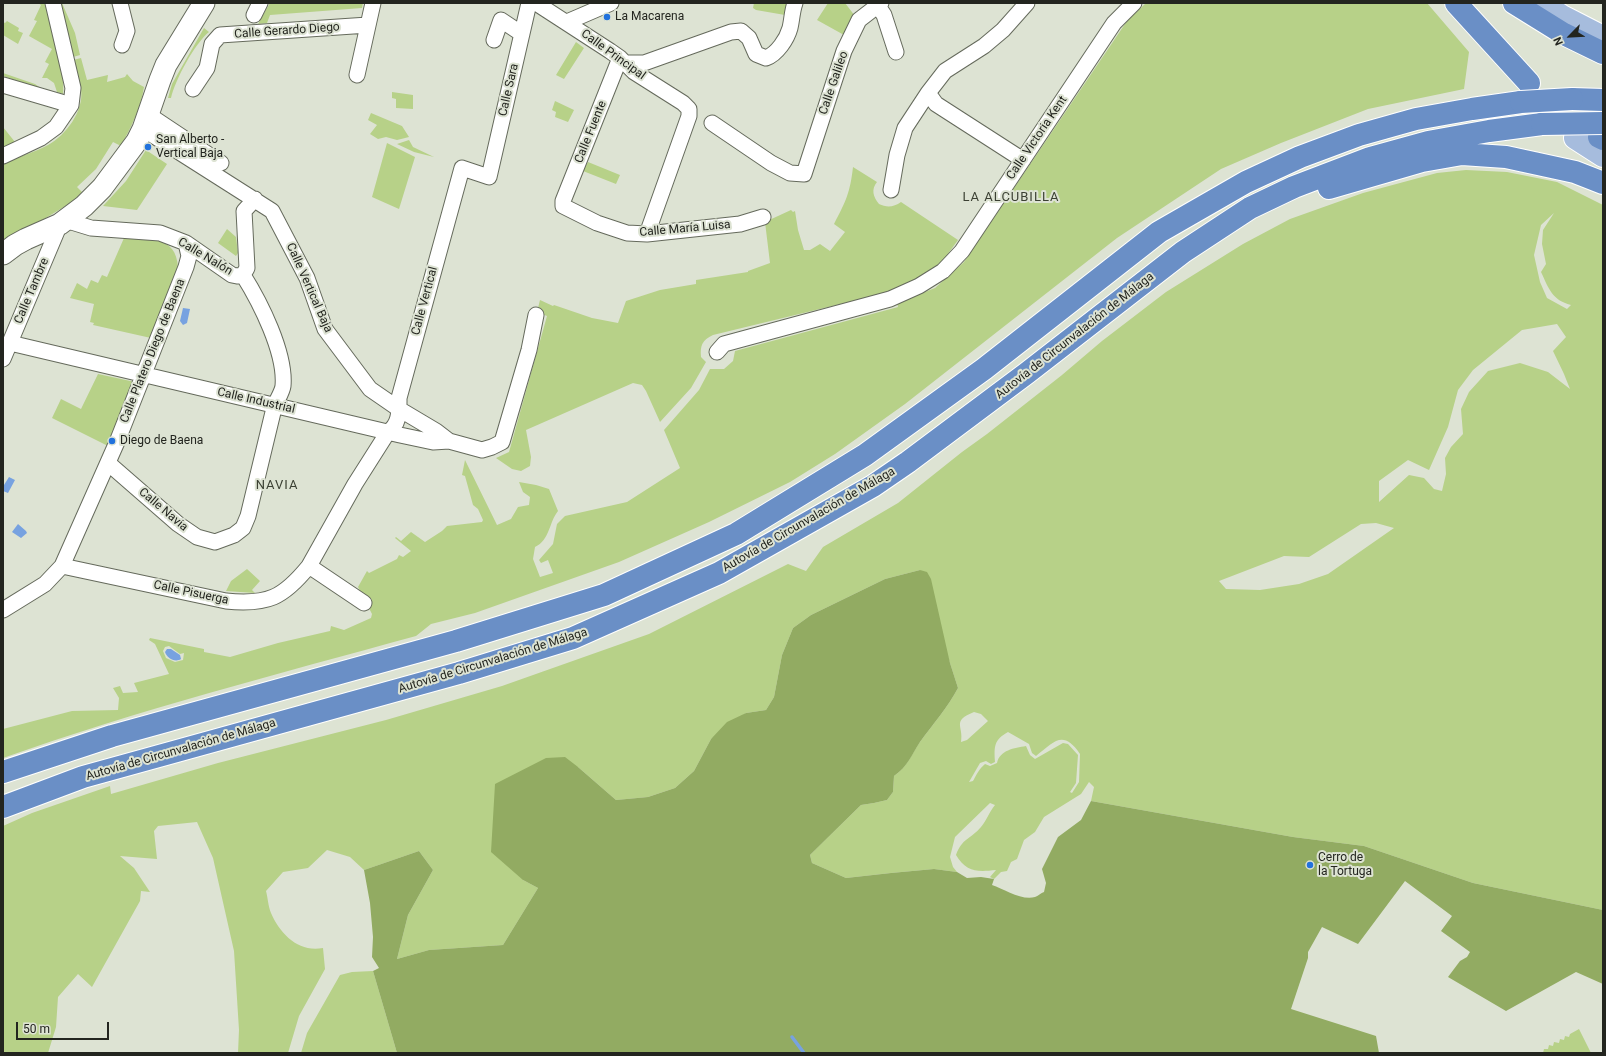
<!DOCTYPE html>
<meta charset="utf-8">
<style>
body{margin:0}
#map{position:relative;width:1606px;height:1056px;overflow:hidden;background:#dde3d3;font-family:Roboto,sans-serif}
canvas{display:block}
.frame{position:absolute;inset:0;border:4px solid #23251f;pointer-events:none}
.north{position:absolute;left:1550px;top:16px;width:40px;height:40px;-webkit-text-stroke:3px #dde3d3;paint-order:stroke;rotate:246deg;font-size:11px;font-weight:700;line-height:16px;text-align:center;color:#23251f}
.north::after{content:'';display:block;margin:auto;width:14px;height:18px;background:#23251f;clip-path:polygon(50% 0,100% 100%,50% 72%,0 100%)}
.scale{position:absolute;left:16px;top:1022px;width:93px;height:18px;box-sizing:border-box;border:2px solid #23251f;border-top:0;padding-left:5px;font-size:12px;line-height:14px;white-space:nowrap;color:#23251f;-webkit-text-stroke:3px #dde3d3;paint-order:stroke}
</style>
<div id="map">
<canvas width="1606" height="1056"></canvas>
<div class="frame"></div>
<div class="north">N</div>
<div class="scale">50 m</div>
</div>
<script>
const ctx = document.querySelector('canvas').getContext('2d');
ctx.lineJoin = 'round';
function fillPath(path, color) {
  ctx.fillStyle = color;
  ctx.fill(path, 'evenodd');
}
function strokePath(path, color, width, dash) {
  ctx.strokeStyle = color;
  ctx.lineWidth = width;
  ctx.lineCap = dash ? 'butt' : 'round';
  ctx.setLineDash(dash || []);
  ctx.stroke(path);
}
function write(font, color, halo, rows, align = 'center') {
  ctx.font = font + ' Roboto,sans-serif';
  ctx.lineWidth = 4;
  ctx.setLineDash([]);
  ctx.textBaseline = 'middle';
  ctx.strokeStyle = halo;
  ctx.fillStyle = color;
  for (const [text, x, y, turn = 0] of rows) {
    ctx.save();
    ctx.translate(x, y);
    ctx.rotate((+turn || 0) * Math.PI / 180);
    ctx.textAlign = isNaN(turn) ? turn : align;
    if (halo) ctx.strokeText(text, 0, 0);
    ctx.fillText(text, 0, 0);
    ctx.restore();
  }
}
fillPath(new Path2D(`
 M38 3H44L46 7C51 27 66 75 63 94L57 92 54 83 47 78H42L49 64 45 62 52 49 29 36 37 21 34 20 41 5Z
 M59 3H62L75 33 80 55 73 57Z
 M270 3H363L362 8 270 15 267 23 258 24Z
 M754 3H788L785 15 756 10 753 8Z
 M828 3H845L855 16 844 35 817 20Z
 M1146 3H1427L1469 52 1464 89 1368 109 1281 143 1221 169 1117 238 905 404 835 454 790 482 709 522 619 562 475 613 431 624 416 636C278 674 138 710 3 758V729L72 711 118 710 119 698 113 688 120 686 123 693 138 692 134 683 169 674 155 644 149 640 150 638 204 649V652L230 657 278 643 330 631 331 626 344 630 371 618 372 614 358 587 367 571 369 573 397 559 399 555 403 557 411 551 395 538 396 537 401 541 411 532 425 542 442 531 447 526 482 522 483 520 478 509 473 505 465 476 462 475 465 460 497 525 511 519 518 507 529 505 530 497 523 492 519 482 536 485 549 489 558 511C549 522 550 540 535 547L533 559 540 577 553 573 548 560 541 563 539 560 553 544 557 524 565 516 627 502 680 468 664 430 699 390 710 369H724L733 361 735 351 898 307 897 303 935 288 964 262 1127 21ZM169 646 180 654 184 653 183 660 175 662 166 658 163 651 165 647Z
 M7 21 19 28 18 31 23 33 18 44 3 35V22L5 23Z
 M204 28 209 32C195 43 175 80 171 98H168L172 84Z
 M576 42 584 48 564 79 556 75Z
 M81 58 87 80 108 75 107 82 125 77 127 74 133 81 144 87C141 108 131 127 121 146L113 142 96 169 77 187 82 192 72 202 3 244V165C17 156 34 153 48 145 66 135 84 111 81 90 80 80 76 70 73 60Z
 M3 73 35 84 42 89 3 76Z
 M392 92 413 95V109L396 108V99L392 98Z
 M555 101 574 110 568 122 555 117 556 112 552 110Z
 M371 113 402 126 409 137 397 140 386 137 378 139 370 134 377 125 368 120Z
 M3 127 15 142 3 147Z
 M409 140 413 147 434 157 414 152 397 144Z
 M387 143 415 157 399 209 372 197Z
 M146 150 167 164 137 210 103 206 126 181Z
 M588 162 620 175 616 184 583 171Z
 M853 167 877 182C871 189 873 197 879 204 887 208 894 207 901 202L958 240 939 266 898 290 713 335C702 340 700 346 701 357L706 362 691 388 660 422 646 391 642 385 633 383 526 430 531 457 530 466 521 471 512 469 496 458 509 452 547 316 537 312 540 300 553 306 554 305 592 318 618 323 626 301 660 290 696 284V280L748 272V271L770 263 765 222 791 210 793 212 795 211 798 230 804 250H810L820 244 830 251 845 232 834 224C846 201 850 193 853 167Z
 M1466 170 1507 172 1557 182 1603 205V910L1473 883 1364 846 1293 837 1091 801 1094 787 1089 782 1081 794 1044 817 1035 832 1024 840 1017 859 1011 862 1007 871 1001 872 994 879 990 877 996 870C977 872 966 872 956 855 962 838 971 839 981 827 987 820 989 812 995 805L990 803 955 837 950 857 953 867 957 872 934 869 891 873 846 878 812 863 810 855 861 805 874 803 887 800 893 792 894 776C908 766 911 755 920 742 933 724 948 707 958 688L920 570 885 579 811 615 793 628 782 655 774 697 766 710 746 713 711 739 694 771 675 788 648 797 616 800 578 767 523 880 538 888 503 945 429 950 397 959 408 915 433 870 419 851 364 870 350 857 327 850 308 868 283 872 266 891C268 898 268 906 271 913 280 934 299 953 323 948L325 969 299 1016 288 1053H238L239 1030 234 951 213 858 197 822 158 826 154 831 157 859 120 856 134 868 150 892 141 891 140 901 92 987 78 974 58 997 56 1027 48 1053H3V826L32 813 110 786 111 794 218 763 386 720 502 686 649 634 788 564 806 571 823 547 898 503 962 452 987 434 1062 375 1102 341 1166 292 1243 244 1290 219 1363 193 1437 173ZM1554 213 1543 230 1542 244 1546 264 1541 272C1549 289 1552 300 1571 305L1567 309 1547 298 1540 282 1534 255 1541 225ZM1557 324 1566 337 1553 351 1564 374 1570 389 1548 372 1520 363 1488 371 1469 392 1461 409 1463 434 1451 447 1445 458 1446 474 1442 491 1434 489 1424 478 1409 475 1379 502V481L1408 460 1429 470 1448 427 1458 390 1473 370 1522 330ZM1376 523 1394 528 1328 574 1299 584 1260 590 1226 589 1219 581 1284 556 1309 557 1361 524ZM974 712 981 714 988 721 967 740 961 742C964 726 951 721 974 712ZM1008 732 1029 744 1032 753 1036 756C1054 742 1063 729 1080 754L1079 782 1072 793 1070 792 1076 783 1078 755 1068 744 1063 743 1035 759 1030 755 1026 746C1014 748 1000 750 997 763L990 766 985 764C979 769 977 774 973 781L969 782 980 763 986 761 991 764 995 762C994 746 994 740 1008 732Z
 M227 229 236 237 238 253 236 256 218 243Z
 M124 238C149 240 176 235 178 267L151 338 93 325 94 323 90 322 94 304 70 298 77 283 87 289 91 280 98 283 102 275 107 277Z
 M98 374 135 382 108 446 52 418 61 399 81 409Z
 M247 569 260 581 252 590 255 593 226 591 231 581Z
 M373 971 397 1053H301L307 1033 340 975 352 972Z
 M1579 1029 1591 1053H1539V1052L1543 1053 1544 1049H1548L1549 1045 1553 1046 1554 1042 1559 1043 1560 1039 1564 1040 1565 1036 1569 1037 1570 1034Z`), '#b7d188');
fillPath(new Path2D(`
 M920 570 927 572 931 579 950 663 958 688C948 707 933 724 920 742 911 756 908 766 894 776L893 792 887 800 874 803 861 805 810 855 812 863 846 878 891 873 934 869 957 872 967 878 981 877 994 879 992 885C1004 889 1022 901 1035 897 1038 896 1041 893 1044 892L1046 883 1042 869 1058 837 1081 820 1091 801 1293 837 1364 846 1473 883 1603 910V984L1576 972 1506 1011 1448 977 1460 961 1467 957 1470 952 1441 931 1452 916 1405 881 1358 944 1322 927 1308 952V958L1291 1009 1376 1036 1379 1053H397L373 971 379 968 372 957 373 937 370 903 364 870 419 851 433 870 408 915 397 959 429 950 503 945 538 888 523 880 491 852 495 784 546 758 565 757 578 767 616 800 648 797 675 788 694 771 711 739 727 722 746 713 766 710 774 697 782 655 793 628 811 615 885 579Z`), '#92ab62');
fillPath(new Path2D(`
 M183 308 190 309 187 323 183 325 180 321Z
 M9 477 15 480 8 493 3 491V485H4Z
 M18 524 26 531 27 533 21 538 12 532Z
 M167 649H171L180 655 181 659C175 663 167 658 165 652Z`), '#77a2e0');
strokePath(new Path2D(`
 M792 1037 804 1053`), '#77a2e0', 3.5);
const street = new Path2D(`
 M120 3 127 31 122 45
 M536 3 610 51 620 58 634 72 683 103 689 109V116L647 234
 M876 3 884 15 896 52
 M254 15 260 3
 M567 22 611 3
 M494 40 501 20 522 34
 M620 58 563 201V206L597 223 627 233 647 234 740 224 763 217
 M624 63H644L731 32 741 31 749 38 756 54 766 58C777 54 787 39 790 28 792 20 792 11 795 3
 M357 75 373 3
 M3 85 71 105
 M193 89 207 68 212 44 220 35 368 25
 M928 93 936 104 1023 160
 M149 115 221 163
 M712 123 771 163 790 173 804 174 844 51 859 20 881 3
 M143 129 272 211 307 278 325 329 370 389 399 409 436 431 449 441
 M3 156 41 138 56 127 71 105 73 88 53 3
 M891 190 897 155 905 128 928 93 945 71 984 46 1003 30 1027 3
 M65 220 91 228 160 233 186 243 232 275 237 276 243 275 247 268 244 211 255 199
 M10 343 400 435 433 442 449 441 482 450 492 447 502 442 529 350 536 315
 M717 352 724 344 890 299 919 286 943 271 962 251 1114 23 1134 3
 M3 359 60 224
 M108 463 178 524 197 537 215 542 234 535 243 528 248 516C257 480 265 444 274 408 276 401 282 393 283 386 286 353 260 302 243 275
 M62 566 226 601C268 605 283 598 309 566L355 484 388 432C400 424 399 411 399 398L462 168 489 177 529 3
 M309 566 364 603
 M3 610 45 584 62 566 117 442 186 267 189 256 186 243`);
const secondary = new Path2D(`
 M3 254 15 245 26 239 60 224 84 206 102 188 137 141 143 129 160 80 166 65 204 3`);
const primary = new Path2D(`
 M1543 3 1562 16 1603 37
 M1575 138 1603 156`);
const highway = new Path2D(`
 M1456 3 1529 83
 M1514 3 1564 34 1603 53
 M1572 99 1603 100
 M1599 137 1603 139
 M1329 188 1422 161 1462 154 1506 157 1575 172 1603 183
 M3 772 112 736 456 641 604 595 736 534 865 455 984 369 1159 232 1246 182 1300 157 1359 135 1416 119 1472 109 1521 102
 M3 807 83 777 459 673 573 638 719 573 873 486 908 462 1027 373 1183 252 1250 208 1294 187 1370 158 1428 142 1489 131 1542 124`);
strokePath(street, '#656a5c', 17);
strokePath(secondary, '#656a5c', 23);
strokePath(primary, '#fff', 24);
strokePath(highway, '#fff', 24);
strokePath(street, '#fff', 15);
strokePath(secondary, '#fff', 21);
strokePath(primary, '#a6bcdd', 22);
strokePath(highway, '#6a8fc6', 22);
const highwayBridge = new Path2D(`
 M1521 102 1572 99
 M1542 124 1603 123`);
strokePath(highwayBridge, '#fff', 24, []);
strokePath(highwayBridge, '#6a8fc6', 22);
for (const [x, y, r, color] of [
 [607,17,4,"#2272dd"],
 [148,147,4,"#2272dd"],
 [112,441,4,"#2272dd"],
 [1310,865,4,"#2272dd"]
]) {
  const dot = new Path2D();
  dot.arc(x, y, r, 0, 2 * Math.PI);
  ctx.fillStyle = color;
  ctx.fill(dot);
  strokePath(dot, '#dde3d3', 1.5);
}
write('12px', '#23251f', '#dde3d3', [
 ["La Macarena",615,17],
 ["San Alberto -",156,140],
 ["Vertical Baja",156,154],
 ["Diego de Baena",120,441],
 ["Cerro de",1318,858],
 ["la Tortuga",1318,872]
], 'left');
write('12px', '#23251f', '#dde3d3', [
 ["Calle Gerardo Diego",287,31,-4],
 ["Calle Principal",613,55,36],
 ["Calle Galileo",834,83,-71],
 ["Calle Sara",509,90,-77],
 ["Calle Fuente",591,132,-68],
 ["Calle Victoria Kent",1037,138,-56],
 ["Calle María Luisa",685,229,-5],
 ["Calle Nalón",205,257,31],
 ["Calle Vertical Baja",309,288,66],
 ["Calle Tambre",32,291,-67],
 ["Calle Vertical",425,301,-75],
 ["Autovía de Circunvalación de Málaga",1075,336,-38],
 ["Calle Platero Diego de Baena",153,351,-68],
 ["Calle Industrial",256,401,13],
 ["Calle Navia",163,510,40],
 ["Autovía de Circunvalación de Málaga",809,520,-30],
 ["Calle Pisuerga",191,593,12],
 ["Autovía de Circunvalación de Málaga",493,661,-17],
 ["Autovía de Circunvalación de Málaga",181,750,-16]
]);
ctx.letterSpacing = '1px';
write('13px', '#3b4033', '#dde3d3', [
 ["LA ALCUBILLA",1011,198],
 ["NAVIA",277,486]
]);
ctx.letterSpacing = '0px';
</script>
